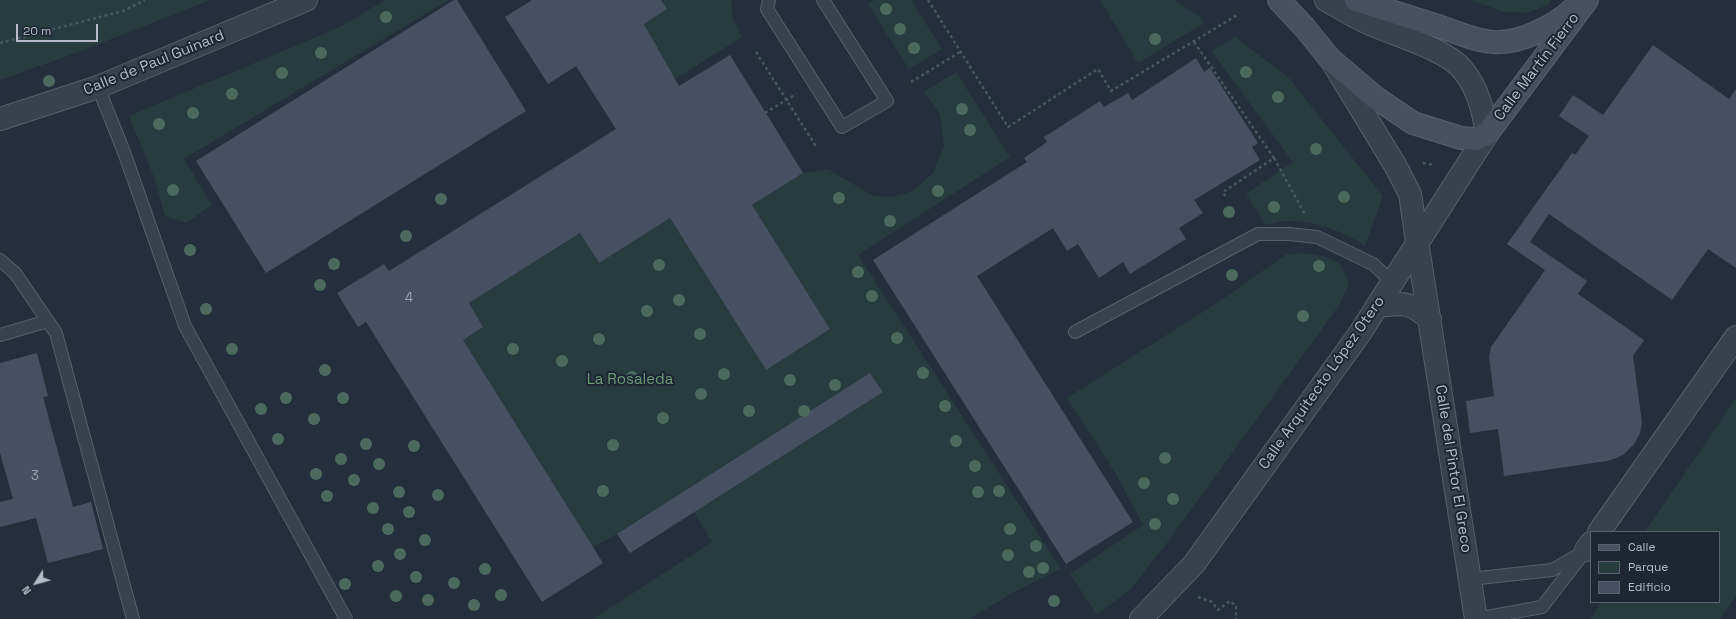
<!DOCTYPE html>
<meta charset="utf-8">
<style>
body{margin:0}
#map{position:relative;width:1736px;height:619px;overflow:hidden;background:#242f3e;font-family:"Space Grotesk",sans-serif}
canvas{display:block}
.legend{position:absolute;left:1590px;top:531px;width:130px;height:72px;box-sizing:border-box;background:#1d2633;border:1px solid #59626f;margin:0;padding:5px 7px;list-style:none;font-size:12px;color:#b4bcc9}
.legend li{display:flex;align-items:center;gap:8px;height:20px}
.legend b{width:20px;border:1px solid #59626f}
.north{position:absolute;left:16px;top:563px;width:40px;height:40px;-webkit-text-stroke:3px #1d2633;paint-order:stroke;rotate:233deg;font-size:11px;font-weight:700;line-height:16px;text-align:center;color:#b4bcc9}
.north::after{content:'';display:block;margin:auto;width:14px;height:18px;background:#b4bcc9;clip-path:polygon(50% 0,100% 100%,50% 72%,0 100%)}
.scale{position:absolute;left:16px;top:24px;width:82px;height:18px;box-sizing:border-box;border:2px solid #b4bcc9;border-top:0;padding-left:5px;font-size:12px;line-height:14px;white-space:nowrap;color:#b4bcc9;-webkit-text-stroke:3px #1d2633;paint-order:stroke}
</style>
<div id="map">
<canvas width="1736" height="619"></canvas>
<ul class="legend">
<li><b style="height:5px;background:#465061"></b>Calle</li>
<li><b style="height:11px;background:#263c3f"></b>Parque</li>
<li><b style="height:11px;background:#455162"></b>Edificio</li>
</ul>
<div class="north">N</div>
<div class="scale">20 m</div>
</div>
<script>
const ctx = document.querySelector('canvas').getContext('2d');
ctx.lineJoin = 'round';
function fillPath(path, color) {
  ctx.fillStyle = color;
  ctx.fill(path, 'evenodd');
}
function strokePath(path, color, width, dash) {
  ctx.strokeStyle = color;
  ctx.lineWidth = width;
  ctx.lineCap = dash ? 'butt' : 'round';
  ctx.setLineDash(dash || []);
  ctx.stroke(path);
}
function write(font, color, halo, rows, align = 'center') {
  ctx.font = font + ' "Space Grotesk",sans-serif';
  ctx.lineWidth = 4;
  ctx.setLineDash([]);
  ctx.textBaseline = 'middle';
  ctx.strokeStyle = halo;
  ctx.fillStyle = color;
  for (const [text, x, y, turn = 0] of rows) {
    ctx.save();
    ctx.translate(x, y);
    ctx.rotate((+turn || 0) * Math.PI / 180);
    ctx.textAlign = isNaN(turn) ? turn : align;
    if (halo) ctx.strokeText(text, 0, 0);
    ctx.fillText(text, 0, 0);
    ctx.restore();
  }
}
fillPath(new Path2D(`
 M0 0H210L73 54 0 80Z
 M385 0H448L184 159 212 205 186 223 165 216 154 177 129 116 342 26Z
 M661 0H731L733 18 742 37 675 79 644 24 667 9Z
 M875 0H911L942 49 909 69 868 4Z
 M1100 0H1175L1201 18 1204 23 1138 63Z
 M1470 0H1551L1548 5 1527 13 1504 12Z
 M1235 37 1288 77 1383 196 1365 246C1345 232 1318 222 1293 221 1284 220 1274 223 1266 225L1246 194 1293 162 1211 51Z
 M956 72 1010 157 858 255 1061 569 1010 594 970 619H593L712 542 694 512 883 392 870 373 617 534 593 547 463 340 483 326 469 303 580 233 599 263 670 218 766 370 830 329 752 205 803 173 828 169 873 196 891 197 913 191 933 173 944 146 940 114 924 92Z
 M1303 253 1326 257 1340 263 1349 283 1340 304 1164 547 1130 590 1097 615 1070 574 1143 525 1115 472 1067 398 1220 301 1285 255Z
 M1736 398V596L1720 619H1591L1601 602H1719V532H1645Z`), '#263c3f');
fillPath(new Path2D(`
 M454 0H457L526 111 266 273 196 161Z
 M532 0H661L667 9 644 24 679 86 730 55 803 173 752 205 830 329 766 370 670 218 599 263 580 233 469 303 483 327 463 340 603 563 542 602 366 322 358 327 337 293 384 264 389 271 616 129 576 66 548 84 505 17Z
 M1653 45 1729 99 1736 89V268L1708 249 1672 300 1549 214 1530 242 1587 281 1578 294 1644 340 1633 356 1642 423 1640 433 1635 443 1623 455 1616 458 1607 461 1504 476 1498 429 1470 433 1466 401 1494 396 1489 357 1491 347 1545 270 1507 244 1572 153 1575 155 1589 136 1559 116 1573 95 1603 115Z
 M1196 58 1204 72 1210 68 1258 143 1252 147 1260 160 1194 200 1203 213 1179 228 1186 239 1130 274 1123 262 1099 278 1078 244 1067 251 1053 228 977 276 1133 522 1066 564 873 260 1027 162 1024 158 1047 142 1044 137 1100 101 1104 107 1128 93 1132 100Z
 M37 353 48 396 43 397 73 507 91 502 103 549 48 563 36 518 0 527V502L13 499 0 453V363Z
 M870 373 883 392 630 553 617 534Z`), '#455162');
const service = new Path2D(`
 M769 0 767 9 842 127 887 101 823 0
 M98 87 124 152 185 326 346 619
 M0 260 15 273 56 333 133 619
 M1075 332 1258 234H1289L1317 237 1373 264 1392 282
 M0 335 48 321
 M1470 579 1552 570 1580 554
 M1476 619 1542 607 1586 550`);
const minor = new Path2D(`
 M0 119 98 87 306 0
 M1417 241 1476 619
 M1377 306C1404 303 1408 301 1430 319
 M1599 532 1736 337
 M1586 550 1591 543`);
const tertiary = new Path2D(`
 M1333 63 1395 165 1410 194 1417 241
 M1141 619 1194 564 1360 333 1487 134C1483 110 1478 88 1462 69 1446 49 1391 34 1366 22 1352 16 1339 7 1326 0`);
const secondary = new Path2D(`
 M1279 0 1305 28 1330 59 1376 98 1413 123 1461 138 1476 139 1487 134 1587 0
 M1356 0C1385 9 1413 18 1441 27 1458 33 1476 41 1494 42 1520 44 1554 26 1572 10`);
strokePath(service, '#565f6c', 14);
strokePath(minor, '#565f6c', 24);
strokePath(tertiary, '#565f6c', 24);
strokePath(secondary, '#565f6c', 24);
strokePath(new Path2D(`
 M928 0 1008 127 1098 69 1111 91 1239 14
 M1194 42 1274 158 1223 192 1227 199
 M0 43 123 11 145 0
 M756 52 817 148
 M911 82 960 52
 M765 113 796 94
 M1274 158 1306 216
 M1423 163 1434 165
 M1198 597 1212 602 1218 610 1230 601 1236 606V619`), '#44595c', 2.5, [3, 3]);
strokePath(service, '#38414e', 12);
strokePath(minor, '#38414e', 22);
strokePath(tertiary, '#38414e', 22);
strokePath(secondary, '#465061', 22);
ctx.fillStyle = '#4b6a5d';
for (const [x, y] of [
 [886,9],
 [386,17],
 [900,29],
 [1155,39],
 [914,48],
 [321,53],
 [1246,72],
 [282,73],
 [49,81],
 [232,94],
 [1278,97],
 [962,109],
 [193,113],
 [159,124],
 [970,130],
 [1316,149],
 [173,190],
 [938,191],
 [1344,197],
 [839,198],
 [441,199],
 [1274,207],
 [1229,212],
 [890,221],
 [406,236],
 [190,250],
 [334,264],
 [659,265],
 [1319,266],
 [858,272],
 [1232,275],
 [320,285],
 [872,296],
 [679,300],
 [206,309],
 [647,311],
 [1303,316],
 [700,334],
 [897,338],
 [599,339],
 [232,349],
 [513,349],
 [562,361],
 [325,370],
 [923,373],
 [724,374],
 [632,377],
 [790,380],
 [835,385],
 [701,394],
 [286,398],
 [343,398],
 [945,406],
 [261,409],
 [749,411],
 [804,411],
 [663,418],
 [314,419],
 [278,439],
 [956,441],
 [366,444],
 [613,445],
 [414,446],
 [1165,458],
 [341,459],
 [379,464],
 [975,466],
 [316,474],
 [354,480],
 [1144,483],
 [603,491],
 [999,491],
 [399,492],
 [978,492],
 [438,495],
 [327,496],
 [1173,499],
 [373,508],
 [409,512],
 [1155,524],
 [388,529],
 [1010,529],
 [425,540],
 [1036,546],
 [400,554],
 [1008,555],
 [378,566],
 [1043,568],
 [485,569],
 [1029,572],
 [416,577],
 [454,583],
 [345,584],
 [501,595],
 [396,596],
 [428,600],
 [1054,601],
 [474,605]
]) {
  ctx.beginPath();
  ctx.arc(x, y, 6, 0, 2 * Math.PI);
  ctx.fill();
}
write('13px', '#98a1af', null, [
 ["4",409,298],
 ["3",35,476]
]);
write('15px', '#b4bcc9', '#1d2633', [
 ["Calle de Paul Guinard",154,63,-22],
 ["Calle Martín Fierro",1537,67,-53],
 ["Calle Arquitecto López Otero",1322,383,-55],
 ["Calle del Pintor El Greco",1453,469,81]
]);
write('15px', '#6b9a76', '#1d2633', [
 ["La Rosaleda",630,380]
]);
</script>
